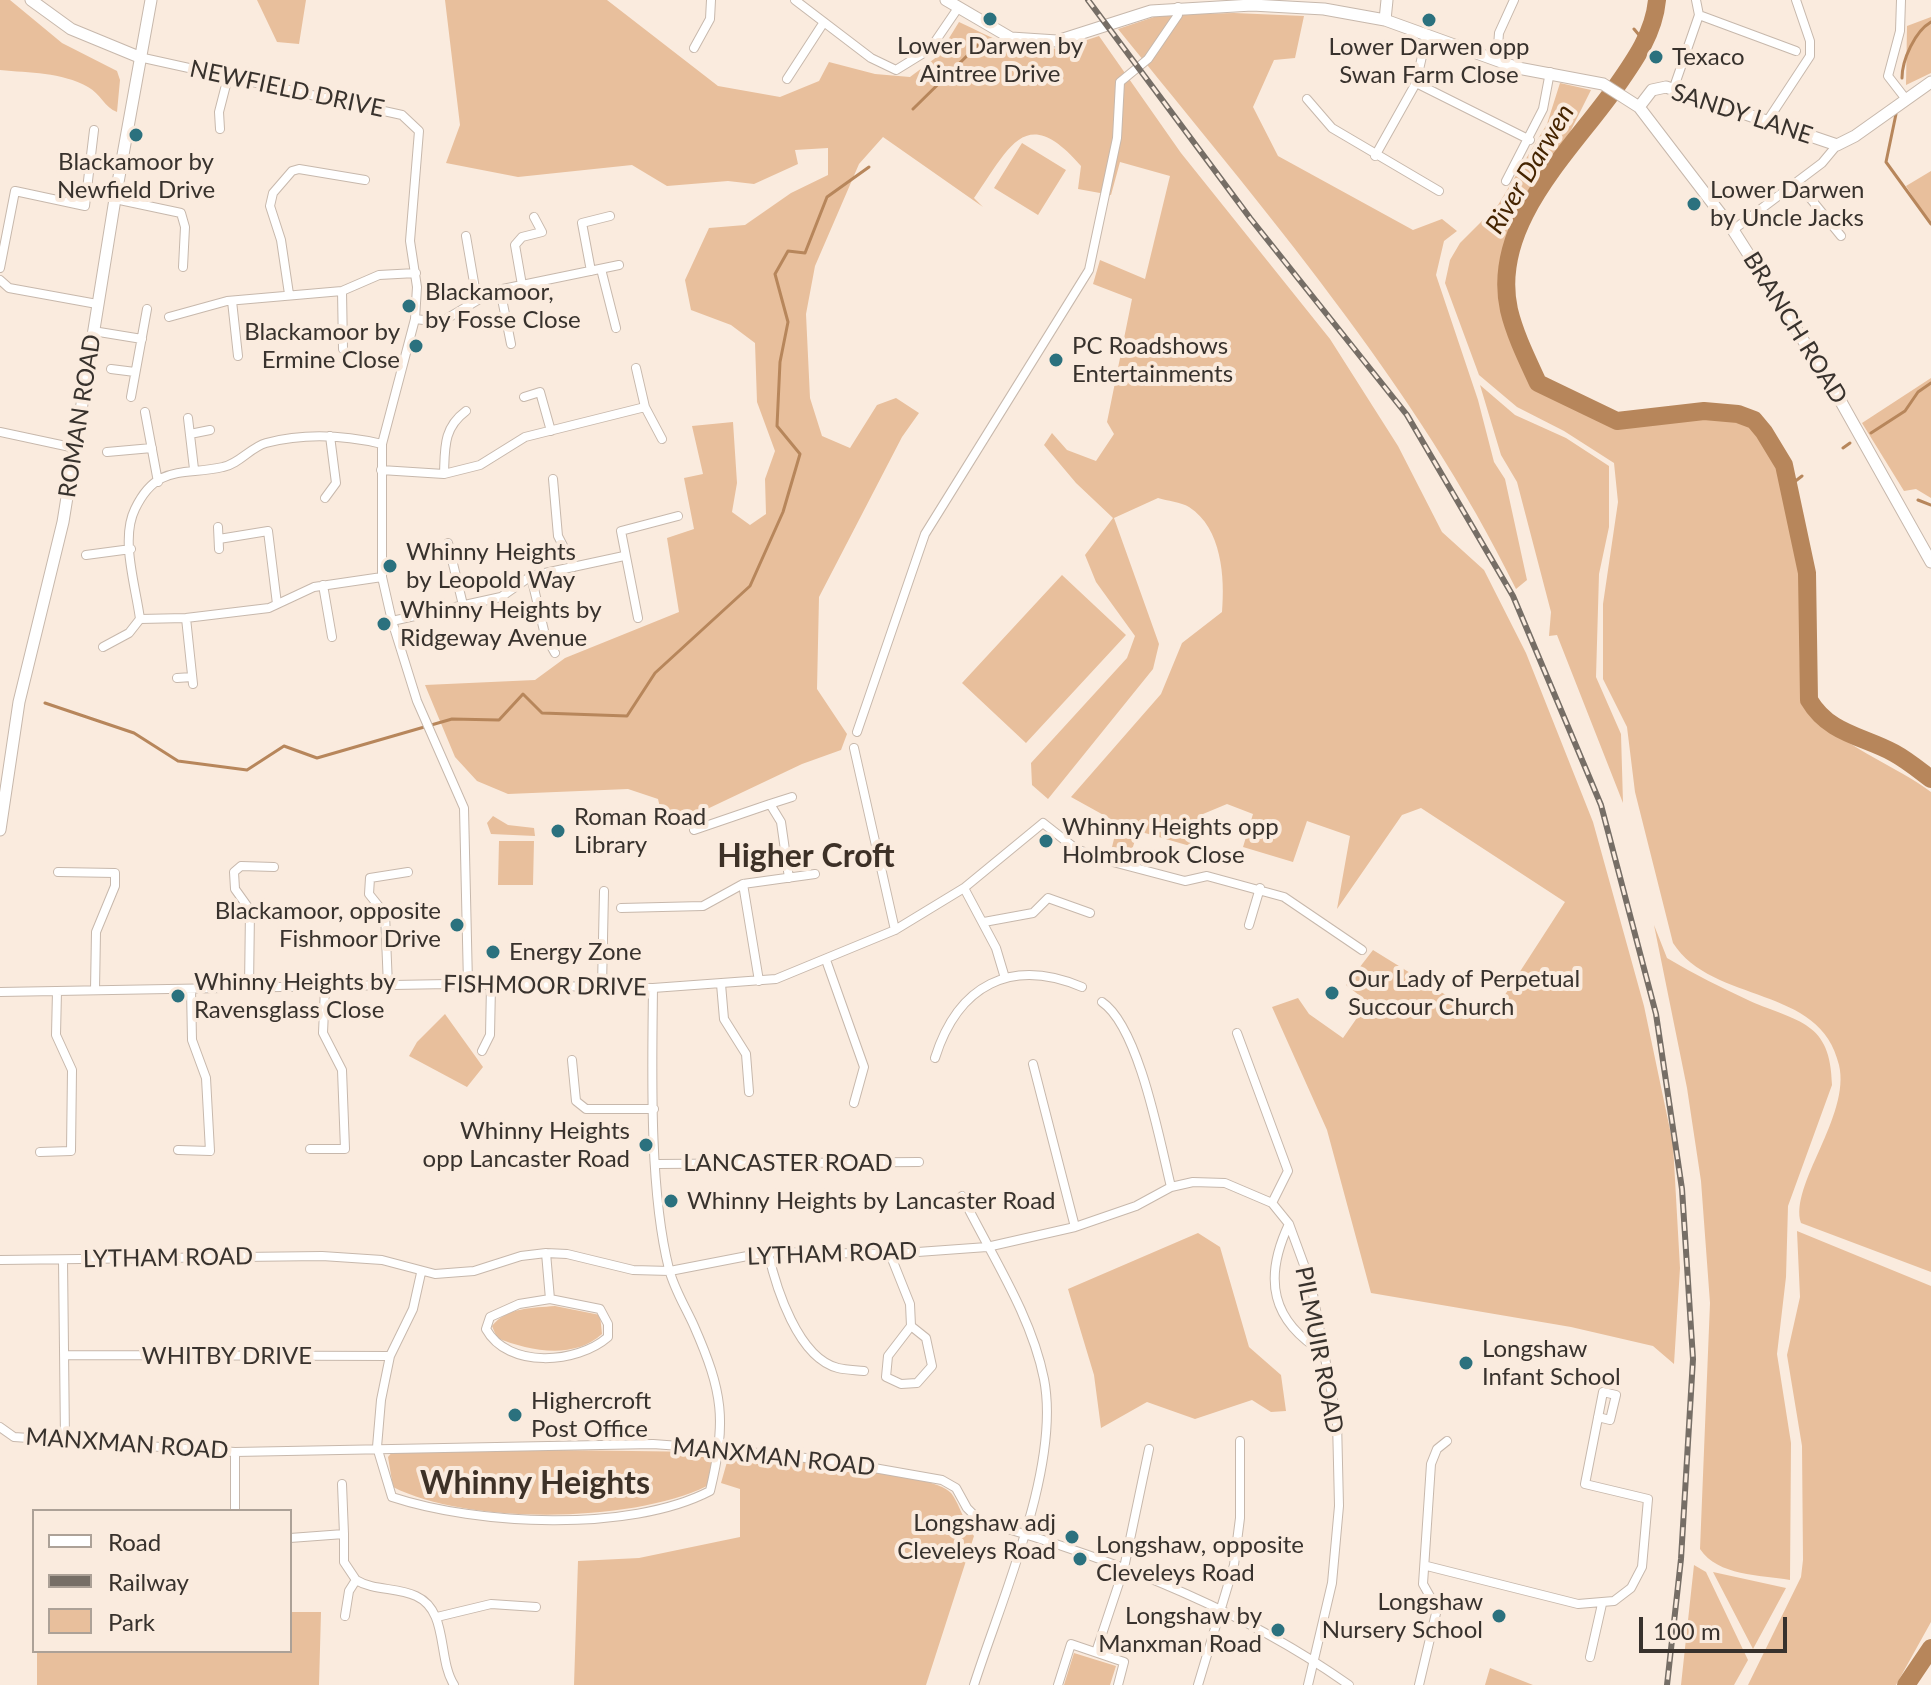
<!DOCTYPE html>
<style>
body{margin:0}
#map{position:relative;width:1931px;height:1685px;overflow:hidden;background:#faebde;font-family:Lato,sans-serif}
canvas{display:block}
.legend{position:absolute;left:32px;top:1509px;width:260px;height:144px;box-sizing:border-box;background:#faebde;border:2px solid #aca197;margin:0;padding:10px 14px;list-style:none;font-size:24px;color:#38322d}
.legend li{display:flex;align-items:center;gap:16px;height:40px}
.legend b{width:40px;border:2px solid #aca197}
.scale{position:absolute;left:1639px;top:1617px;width:148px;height:36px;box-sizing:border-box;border:4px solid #38322d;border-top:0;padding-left:10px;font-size:24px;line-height:28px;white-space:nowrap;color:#38322d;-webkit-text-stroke:6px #faebde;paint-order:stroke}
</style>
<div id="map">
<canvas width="1931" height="1685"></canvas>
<ul class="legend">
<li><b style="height:10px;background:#fff"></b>Road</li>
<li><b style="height:10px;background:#766e66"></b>Railway</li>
<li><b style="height:22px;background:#e8bf9c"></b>Park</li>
</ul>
<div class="scale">100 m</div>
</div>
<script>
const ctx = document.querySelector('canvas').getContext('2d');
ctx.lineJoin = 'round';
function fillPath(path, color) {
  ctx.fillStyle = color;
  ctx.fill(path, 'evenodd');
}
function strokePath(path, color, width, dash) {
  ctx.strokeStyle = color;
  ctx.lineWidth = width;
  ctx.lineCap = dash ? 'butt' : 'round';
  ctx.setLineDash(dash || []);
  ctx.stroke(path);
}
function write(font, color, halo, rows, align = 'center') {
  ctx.font = font + ' Lato,sans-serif';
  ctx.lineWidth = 8;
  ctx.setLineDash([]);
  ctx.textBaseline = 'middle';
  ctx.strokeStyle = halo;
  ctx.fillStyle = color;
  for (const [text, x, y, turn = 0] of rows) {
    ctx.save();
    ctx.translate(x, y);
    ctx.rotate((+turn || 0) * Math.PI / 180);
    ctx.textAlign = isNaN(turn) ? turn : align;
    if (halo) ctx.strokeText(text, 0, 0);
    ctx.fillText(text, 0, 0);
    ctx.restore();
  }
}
fillPath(new Path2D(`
 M0 0H10L62 43 117 71 120 80 117 112C105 108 100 93 88 87 61 72 30 73 0 70Z
 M257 0H306L299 44 277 42Z
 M445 0H607L718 86 780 97 819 81 829 62 875 74 910 77 938 56 959 22C1022 52 1030 60 1099 36L1181 153 1330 339 1398 446 1442 532 1484 570 1526 653 1593 822 1644 1006 1673 1144 1680 1268 1674 1364 1653 1346 1571 1327 1371 1293 1327 1130 1272 1007 1298 998 1309 1014 1343 1038 1368 1002 1346 985 1373 950 1488 1021 1565 902 1421 808 1402 815 1337 909 1350 836 1307 821 1293 862 1243 847 1253 814 1227 804 1203 814 1190 846 1138 831 1131 853 1112 847 1118 823 1071 797 1161 694 1182 643 1222 612C1225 578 1222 528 1189 507 1181 502 1167 501 1158 498L1114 518 1159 644 1153 669 1048 799 1032 785 1031 763 1127 658 1135 636 1096 582 1085 555 1113 518 1076 483 1044 445 1052 433 1067 450 1096 461 1114 434 1107 422 1132 299 1093 284 1100 260 1145 279 1170 176 1120 162 1111 195 1078 189 1081 166C1025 101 1009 149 974 198L983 207 883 137 859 164 815 266 806 314 810 398 822 436 850 448 877 405 896 398 919 413 902 437 819 597 817 689 847 734 841 750 802 764 665 829 658 799 628 789 508 794 477 781 455 757 425 685 535 680 565 658 679 612 667 538 694 529 684 478 703 474 692 426 733 422 737 483 732 512 750 525 766 514 765 479 775 451 757 402 755 343 731 325 691 310 685 280 709 228 745 225 791 193 828 175V148L795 150 798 164 754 184 728 181 667 186 632 165 518 177 446 163 460 125Z
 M1234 13 1304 16 1295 58 1274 60 1253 107 1278 156 1413 230 1442 219 1457 231 1444 241 1436 275 1478 400 1494 462 1505 479 1527 580 1516 589C1417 386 1260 205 1118 29L1160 15Z
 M1931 17V73L1906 85 1907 26Z
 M1560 83 1591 90 1562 148 1523 199 1502 250 1504 304 1535 385C1553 394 1600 422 1617 424 1655 428 1721 399 1754 426 1776 443 1802 550 1803 579 1805 620 1790 675 1812 711 1830 740 1900 768 1931 792V1272L1801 1223C1789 1185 1851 1116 1839 1065 1821 984 1713 1005 1673 943L1635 792 1627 727 1603 679V604L1618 502 1614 463 1564 431 1517 407 1479 375 1445 283 1450 260 1460 243 1498 205 1547 124Z
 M1022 143 1066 170 1038 215 994 188Z
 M1931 171V225L1906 186Z
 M1931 378V498L1916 489 1904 491 1862 423Z
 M1480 385 1515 415 1566 438 1609 466V527L1599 574 1596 677 1621 734 1623 803 1557 635 1549 636 1551 612 1517 482 1501 455Z
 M1062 575 1126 635 1026 743 962 683Z
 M493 816 508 825 534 828 535 836 491 834 487 823Z
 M499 841H534L533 885H498Z
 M1654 925 1667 958C1694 974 1722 988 1750 1001 1798 1022 1831 1021 1832 1085L1788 1206 1786 1277 1777 1354 1791 1443 1790 1580C1760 1575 1718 1576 1700 1549L1710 1303 1701 1181 1687 1088Z
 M445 1014 483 1067 467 1087 409 1056 417 1042Z
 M1797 1231 1931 1286V1622L1896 1685H1748L1801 1577 1803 1560 1802 1446 1787 1355 1800 1297Z
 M1198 1233 1220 1247 1249 1347 1281 1375 1286 1411 1271 1412 1252 1400 1195 1419 1147 1402 1101 1428 1094 1375 1068 1289Z
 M555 1306 600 1315 602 1334C573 1360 530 1351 497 1338L492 1326C507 1307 533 1308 555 1306Z
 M557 1450 706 1452 713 1463 707 1486C631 1523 469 1525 393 1487L388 1457 393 1451Z
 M734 1455C769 1459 933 1471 951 1493 958 1501 965 1524 974 1536L926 1685H574L578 1561 639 1558 740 1537V1489L721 1483 727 1462Z
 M1694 1565 1706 1572 1748 1660 1734 1685H1681Z
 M1713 1572 1786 1588 1753 1649Z
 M290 1612H321L319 1685H37V1651H290Z
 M1074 1653 1116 1666 1110 1685H1064Z
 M1490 1668 1533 1685H1485Z`), '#e8bf9c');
strokePath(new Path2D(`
 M1634 29 1645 42
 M1902 78C1902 60 1915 31 1931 22
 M913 109 978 45
 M1896 114 1886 162 1931 224
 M1871 433 1905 411 1918 392 1931 383
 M1843 448 1850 443
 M1789 486 1802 476
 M1918 500 1931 505
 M45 703 134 733 178 761 247 770 284 746 317 758 452 719 499 720 523 694 542 713 627 716 655 673 750 586 783 512 800 454 777 426 780 362 788 322 775 274 788 251 805 253 827 197 869 167`), '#b7865b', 3);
strokePath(new Path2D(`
 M1657 0C1654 33 1635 60 1616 87 1571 151 1490 224 1509 310 1515 335 1527 359 1538 383L1617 421 1704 411 1738 414 1754 420 1764 432 1784 465 1807 573 1809 700C1829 734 1863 736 1894 753 1907 760 1919 770 1931 779
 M1906 1685 1931 1648`), '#b7865b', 18);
const street = new Path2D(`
 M795 0 871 58 896 70 930 49 958 8
 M1901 0 1900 31 1888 76 1905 98
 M1699 15 1796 51
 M694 48 710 19 711 0
 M139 57 402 115 419 131 410 241 417 287 415 319 382 444V577L392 621 417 701 464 808 468 984
 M1497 60 1499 33 1514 0
 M787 79 824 22
 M1416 83 1530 140
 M1673 90 1699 15 1696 0
 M1307 99 1332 128 1439 191
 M1766 123 1810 56V41L1796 0
 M220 129 219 112 228 77
 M1375 156 1416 83 1427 34
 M1506 181 1543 109 1550 72
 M1797 182 1841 236
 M115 199 181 213 185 227 183 267
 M1733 230 1822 163 1837 145
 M466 236 477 300
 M0 268 15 191 85 206 94 130
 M601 269 616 328
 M591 271 582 223 610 216
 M0 280 9 288 97 304
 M522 285 515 245 522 237 542 232 534 217
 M500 289 511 344
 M342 291 343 349
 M289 294 281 240 270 206 273 193 292 171 299 169 365 180
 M232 301 238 356
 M169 317 227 301 342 291 379 275 416 273
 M415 319 441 322 493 291 619 265
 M93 331 142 339
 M636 368 645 407 662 439
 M111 369 135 372
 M131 397 147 309
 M524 397 540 392 551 431
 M145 412 158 482
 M188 418 194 469
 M0 432 75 448
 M190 434 210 430
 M382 444C344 435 304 433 266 443 251 447 239 464 223 467 184 476 157 463 135 509 120 539 136 587 140 619L186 618 269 608 314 587 382 577
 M107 452 152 448
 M381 470 444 474 480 465 525 437 645 407
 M444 474C445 448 443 428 466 411
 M553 479 558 536 574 567
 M325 498 336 483 330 436
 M218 527 219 549
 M219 539 268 531 277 604
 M448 543 463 605
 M86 555 131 549
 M531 576 545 635 555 653
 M323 585 332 637
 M186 618 193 684
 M638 618 621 531 678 516
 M392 621 501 597 531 576 624 556
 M103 647 129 633 140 619
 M177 678 192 677
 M857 732 925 534 1089 270 1117 138 1120 82 1148 59 1178 15V7
 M854 748 895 930
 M694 830 770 804
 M58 872 115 873V886L96 932 95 990
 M789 878 781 822 770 804 792 797
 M964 888 996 948 1005 978
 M621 908 703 906 743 884
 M984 922 1033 913 1048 898 1090 913
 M1249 925 1260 888
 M826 960 864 1067 854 1103
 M759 981 743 884 815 874
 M721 984 724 1019 746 1054 749 1092
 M388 986 385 914 369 894 370 878 408 872
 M602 987 604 891
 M249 988 250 910 235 889 234 872 241 866 274 867
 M0 992 449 984 653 988 776 979 895 930 964 888 1043 823 1076 849 1109 861 1185 881 1207 876 1284 897 1362 950
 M1102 1002C1139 1027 1160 1142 1171 1187
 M1237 1033 1288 1171 1272 1203
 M482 1051 490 1035 491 985
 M935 1058C958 985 1011 957 1082 987
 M572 1060 576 1101 586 1109H654
 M1033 1064 1075 1227
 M310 1149H345L342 1070 323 1033 325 988
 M178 1150 210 1151 206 1078 192 1040 191 989
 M40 1152 71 1151 72 1070 56 1035 57 991
 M657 1164 919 1162
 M962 1196C991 1255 1031 1314 1044 1379 1061 1466 1001 1600 974 1685
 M1289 1224C1263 1279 1271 1321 1324 1353
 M768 1252C776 1288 798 1358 838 1368 846 1370 856 1370 864 1371
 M546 1253 550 1299
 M890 1254 910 1304 911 1326 888 1356 886 1377 901 1384 917 1383 932 1366 926 1338 911 1326
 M0 1260 322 1256 382 1260 435 1274 474 1271 521 1256 546 1253 567 1254 633 1270 670 1271 768 1252 890 1254 987 1247 1075 1227 1136 1206 1171 1187 1193 1182 1225 1183 1272 1203 1289 1224 1311 1284 1337 1421 1339 1506 1332 1583 1308 1685
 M63 1260 65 1440
 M421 1273 413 1309 390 1356 381 1400 377 1447 392 1497C477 1525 629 1533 710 1491 727 1421 723 1392 694 1326 686 1308 674 1289 669 1269 649 1190 652 1071 653 988
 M550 1299 600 1309 608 1324V1337C577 1364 508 1369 486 1329L490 1317 519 1304Z
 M65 1355 390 1356
 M0 1427 14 1437 235 1452 653 1444 720 1449 834 1461 942 1480 956 1488 967 1508 980 1521C1109 1557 1239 1607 1349 1685
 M342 1484 344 1534
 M235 1511V1452
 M290 1538 344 1534V1562L356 1580C374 1591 397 1587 416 1596 449 1611 437 1658 454 1685
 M1427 1566 1578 1604 1614 1601 1631 1588 1642 1567 1648 1499 1585 1484 1603 1392 1616 1395 1610 1420 1598 1417
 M345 1616 349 1591 356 1580
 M437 1617 491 1604 536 1607
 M1096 1652 1124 1568 1149 1449
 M1590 1657 1602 1604
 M1058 1685 1071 1644 1124 1662 1118 1685
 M1198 1685 1234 1565 1240 1518V1441
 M1419 1685 1437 1609 1423 1584 1431 1464 1437 1449 1447 1441`);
const secondary = new Path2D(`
 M31 0 71 29 139 57
 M946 0 1011 38 1057 41 1151 11 1252 5 1324 9 1385 20 1518 68 1603 84 1639 107 1733 230 1831 384 1931 562
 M1385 20 1387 0
 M1639 107 1652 90 1666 87 1837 145 1855 136 1931 82
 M0 830 19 702 63 522 115 199 151 0`);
strokePath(street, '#c7b8ac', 10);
strokePath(secondary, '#c7b8ac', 13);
strokePath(street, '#fff', 8);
strokePath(secondary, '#fff', 11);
const rail = new Path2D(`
 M1088 0 1250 218 1407 415 1513 596 1601 805 1656 1014 1682 1189 1693 1359 1681 1559 1667 1685`);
strokePath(rail, '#766e66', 6);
strokePath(rail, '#faebde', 3, [9]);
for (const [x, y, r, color] of [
 [990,19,8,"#2b717e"],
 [1429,20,8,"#2b717e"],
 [1656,57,8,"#2b717e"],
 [136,135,8,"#2b717e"],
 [1694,204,8,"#2b717e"],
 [409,306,8,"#2b717e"],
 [416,346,8,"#2b717e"],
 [1056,360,8,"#2b717e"],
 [390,566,8,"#2b717e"],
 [384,624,8,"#2b717e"],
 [558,831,8,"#2b717e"],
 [1046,841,8,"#2b717e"],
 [457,925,8,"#2b717e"],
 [493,952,8,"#2b717e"],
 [1332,993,8,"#2b717e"],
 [178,996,8,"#2b717e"],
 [646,1145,8,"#2b717e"],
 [671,1201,8,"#2b717e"],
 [1466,1363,8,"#2b717e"],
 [515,1415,8,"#2b717e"],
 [1072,1537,8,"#2b717e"],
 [1080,1559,8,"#2b717e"],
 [1499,1616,8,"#2b717e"],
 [1278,1630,8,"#2b717e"]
]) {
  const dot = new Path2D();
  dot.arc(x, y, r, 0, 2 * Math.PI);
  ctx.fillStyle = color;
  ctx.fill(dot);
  strokePath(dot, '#faebde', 3);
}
write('24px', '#38322d', '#faebde', [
 ["Lower Darwen by",990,46,"center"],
 ["Aintree Drive",990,74,"center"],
 ["Lower Darwen opp",1429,47,"center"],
 ["Swan Farm Close",1429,75,"center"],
 ["Texaco",1672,57],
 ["Blackamoor by",136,162,"center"],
 ["Newfield Drive",136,190,"center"],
 ["Lower Darwen",1710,190],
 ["by Uncle Jacks",1710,218],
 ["Blackamoor,",425,292],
 ["by Fosse Close",425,320],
 ["Blackamoor by",400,332,"right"],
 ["Ermine Close",400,360,"right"],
 ["PC Roadshows",1072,346],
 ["Entertainments",1072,374],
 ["Whinny Heights",406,552],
 ["by Leopold Way",406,580],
 ["Whinny Heights by",400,610],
 ["Ridgeway Avenue",400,638],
 ["Roman Road",574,817],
 ["Library",574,845],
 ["Whinny Heights opp",1062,827],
 ["Holmbrook Close",1062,855],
 ["Blackamoor, opposite",441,911,"right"],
 ["Fishmoor Drive",441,939,"right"],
 ["Energy Zone",509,952],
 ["Our Lady of Perpetual",1348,979],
 ["Succour Church",1348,1007],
 ["Whinny Heights by",194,982],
 ["Ravensglass Close",194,1010],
 ["Whinny Heights",630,1131,"right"],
 ["opp Lancaster Road",630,1159,"right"],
 ["Whinny Heights by Lancaster Road",687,1201],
 ["Longshaw",1482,1349],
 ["Infant School",1482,1377],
 ["Highercroft",531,1401],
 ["Post Office",531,1429],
 ["Longshaw adj",1056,1523,"right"],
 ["Cleveleys Road",1056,1551,"right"],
 ["Longshaw, opposite",1096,1545],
 ["Cleveleys Road",1096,1573],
 ["Longshaw",1483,1602,"right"],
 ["Nursery School",1483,1630,"right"],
 ["Longshaw by",1262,1616,"right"],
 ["Manxman Road",1262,1644,"right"]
], 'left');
write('24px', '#38322d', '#faebde', [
 ["NEWFIELD DRIVE",287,89,12],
 ["SANDY LANE",1742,114,18],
 ["BRANCH ROAD",1795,328,58],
 ["ROMAN ROAD",80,416,-81],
 ["FISHMOOR DRIVE",545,986,1],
 ["LANCASTER ROAD",788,1163],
 ["LYTHAM ROAD",832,1254,-2],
 ["LYTHAM ROAD",168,1258,-1],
 ["PILMUIR ROAD",1319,1350,79],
 ["WHITBY DRIVE",227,1356],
 ["MANXMAN ROAD",127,1444,4],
 ["MANXMAN ROAD",774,1457,6]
]);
write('italic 26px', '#452400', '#faebde', [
 ["River Darwen",1530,169,-59]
]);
write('bold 32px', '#3d3127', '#faebde', [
 ["Higher Croft",806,857],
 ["Whinny Heights",535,1484]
]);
</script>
